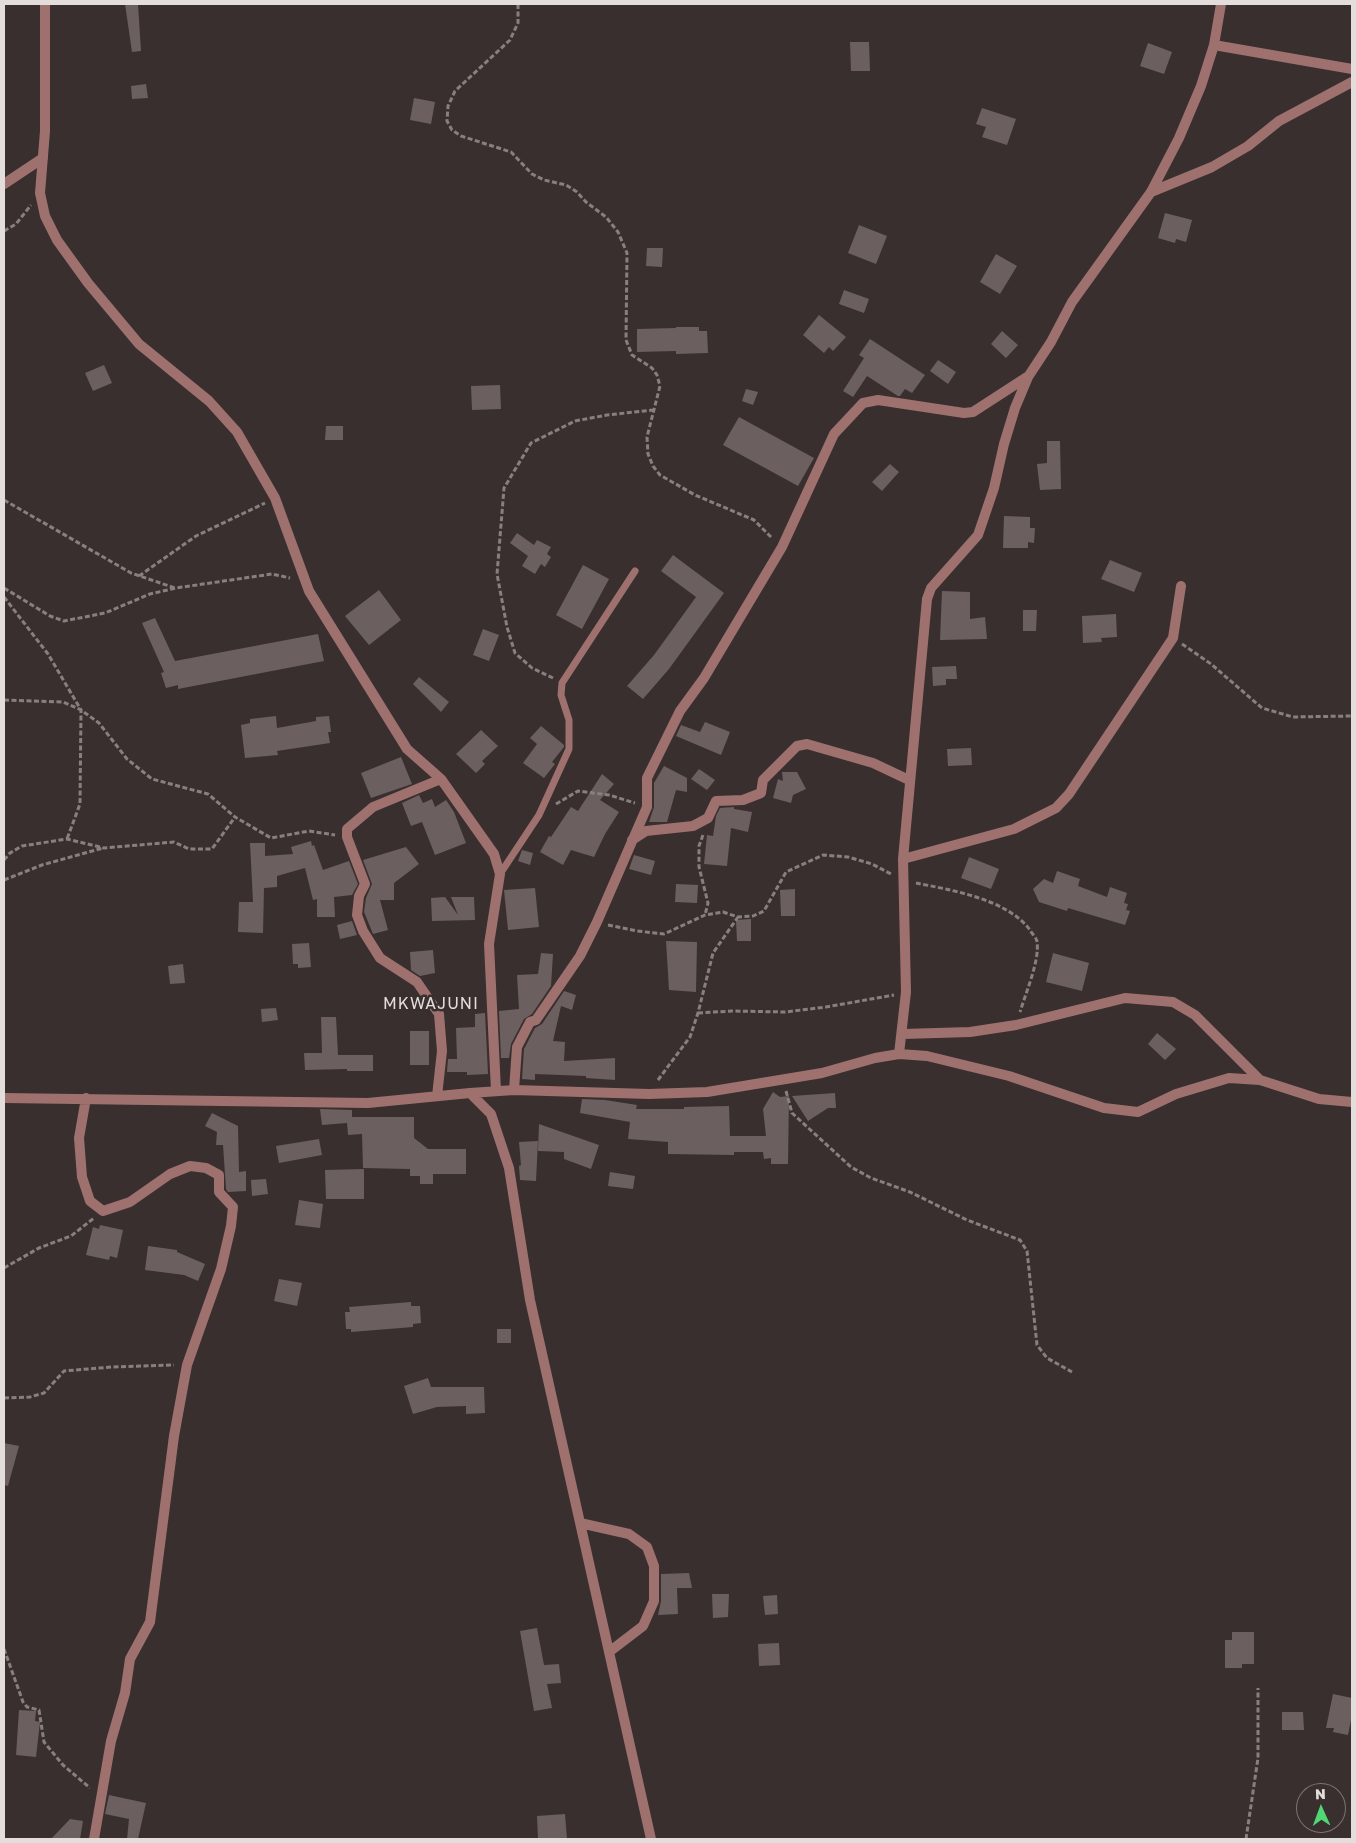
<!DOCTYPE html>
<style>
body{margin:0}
#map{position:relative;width:1356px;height:1843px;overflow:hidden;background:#392f2f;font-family:"Golos Text",sans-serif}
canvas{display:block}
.frame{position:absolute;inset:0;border:5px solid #e3dddc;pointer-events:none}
.north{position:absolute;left:1296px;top:1783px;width:50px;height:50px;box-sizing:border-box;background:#392f2f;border:1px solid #7d7574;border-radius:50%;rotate:358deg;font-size:14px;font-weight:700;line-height:20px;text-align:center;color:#e3dddc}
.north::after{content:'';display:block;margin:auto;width:18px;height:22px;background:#51d674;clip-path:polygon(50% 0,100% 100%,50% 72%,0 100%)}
</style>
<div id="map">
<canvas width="1356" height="1843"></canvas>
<div class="frame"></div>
<div class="north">N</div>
</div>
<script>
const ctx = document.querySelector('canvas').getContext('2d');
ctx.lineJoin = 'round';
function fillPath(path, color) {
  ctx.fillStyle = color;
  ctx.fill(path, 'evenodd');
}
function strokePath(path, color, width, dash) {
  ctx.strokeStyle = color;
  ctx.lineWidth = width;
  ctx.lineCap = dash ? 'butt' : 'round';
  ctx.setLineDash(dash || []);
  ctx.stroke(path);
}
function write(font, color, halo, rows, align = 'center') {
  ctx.font = font + ' "Golos Text",sans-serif';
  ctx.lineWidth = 5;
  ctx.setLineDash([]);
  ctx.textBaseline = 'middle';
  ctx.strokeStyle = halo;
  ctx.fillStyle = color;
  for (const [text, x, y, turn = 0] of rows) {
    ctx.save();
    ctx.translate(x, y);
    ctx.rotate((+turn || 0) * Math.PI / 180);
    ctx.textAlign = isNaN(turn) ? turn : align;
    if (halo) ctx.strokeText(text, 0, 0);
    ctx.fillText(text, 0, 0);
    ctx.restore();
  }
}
fillPath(new Path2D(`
 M125 4H138L141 51 132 52Z
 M850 42H869L870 71H851Z
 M1148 43 1172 52 1164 74 1140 66Z
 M146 84 148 98 132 99 131 86Z
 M414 98 435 102 431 124 410 120Z
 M982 108 1016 119 1007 145 982 137 986 127 976 124Z
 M1165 213 1192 220 1186 242 1176 239 1175 243 1158 238Z
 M859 225 887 236 876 264 848 253Z
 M647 248H663L662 267 646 266Z
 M996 254 1017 266 1000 294 980 282Z
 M844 290 869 299 864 313 839 304Z
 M819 315 846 337 833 351 829 347 824 353 803 335Z
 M676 327H699V331H707L708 353 676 354V351L637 352V329L676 328Z
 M1002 331 1018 345 1006 358 991 344Z
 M870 339 925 375 912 393 905 389 900 396H898L867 376 853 397 843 391 864 358 859 355Z
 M938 360 956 372 948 384 930 371Z
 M104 365 112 383 93 391 85 373Z
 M500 385 501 409 472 410 471 386Z
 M746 389 758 392 753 405 742 401Z
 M739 417 814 458 798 486 723 445Z
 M326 426H343V440H325Z
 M1047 441H1060L1061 489 1040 490 1037 464 1047 463Z
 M890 464 899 472 882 491 872 482Z
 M1004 516 1030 517V528H1035L1034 543 1028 542V548H1003Z
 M517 533 534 545 537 540 551 547 547 554 551 557 545 567 541 564 535 574 522 566 528 556 510 543Z
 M673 555 724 593 669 669 643 699 627 686 654 655 696 597 661 571Z
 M1110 560 1142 573 1134 592 1101 579Z
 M583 565 609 579 582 629 556 615Z
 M379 590 401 620 369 645 345 616Z
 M942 591 970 592V619L985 617 987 639 940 640Z
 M1023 610H1037L1036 631H1023Z
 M1116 614 1117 637 1101 638 1102 642 1083 643 1082 616Z
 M155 618 175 661 318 634 324 661 178 689V685L166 688 161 673 164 672 142 623Z
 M483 629 499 635 489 661 473 655Z
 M956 666 957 679H946V685L933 686 932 667Z
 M419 677 449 702 441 712 413 684Z
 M276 716 277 728 316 721V717L329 716 331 732H328L330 743 277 751 278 755 245 758 241 725 250 723V719Z
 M705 722 730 732 721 755 676 736 681 725 700 732Z
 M541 726 564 745V747L552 762 555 764 544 778 523 763 537 744 530 738Z
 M481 730 498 746 482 761 485 764 476 773 456 754Z
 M971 748 972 765 948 766 947 749Z
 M401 757 412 784 371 798 361 773Z
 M664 766 687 778V792L676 790 667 822H649L654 807V783Z
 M699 769 715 780 707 790 691 779Z
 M782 772H797L806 789 793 795 791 803 773 798 778 779 783 781Z
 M602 774 614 784 600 800 619 812 605 834 594 857 571 850 563 865 540 852 549 836 551 837 571 807 578 811Z
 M419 795 423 803 432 799 435 807 446 800 454 812 466 843 435 855 422 822 411 826 402 803Z
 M734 807V809L752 812 748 832 731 828 727 866 704 864 707 835 713 836 716 816 720 808Z
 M311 841 312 846 314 845 323 870 349 861 358 884 352 895 334 897 335 917H317V899L313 900 305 868 277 876V887L264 888 263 933 238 932 239 902H253L250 843H265V856L293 854 291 847Z
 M406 847 419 864 394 883V900H380L388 930 373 934 364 912 366 898 372 884 363 860Z
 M522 850 533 853 530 865 518 861Z
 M634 855 655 861 651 875 629 869Z
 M969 857 999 869 991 889 961 878Z
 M1057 871 1080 879 1078 886 1107 897 1110 887 1127 893 1124 903 1128 904 1126 910 1130 911 1125 925 1068 908 1067 911 1039 902 1033 889 1044 879 1053 883Z
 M676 884 698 885 697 903 675 902Z
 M535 888 539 927 508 930 504 890Z
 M795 889V916H781L780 890Z
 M445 897 458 915 451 897H474L475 920 432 921 431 898Z
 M751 919V941H737L736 920Z
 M352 921 357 935 340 939 337 925Z
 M666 941 697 942 696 992 669 990Z
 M309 943 311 967 298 968V964H293L292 944Z
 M433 950 435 973 420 976 411 970 410 952Z
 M541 953 553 954 551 986 532 1014 524 1019 511 1044 509 1058H501L499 1011 519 1009 517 975 538 974Z
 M1053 953 1089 963 1082 991 1046 982Z
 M183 964 185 983 170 984 168 966Z
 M564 991 576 995 572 1010 561 1006 553 1041 565 1042 564 1061 615 1058V1080L586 1078V1076L535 1074V1080L522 1079 524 1049 535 1028 542 1024Z
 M276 1008 278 1020 262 1022 261 1009Z
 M485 1013 488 1074 467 1075V1072H447L448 1059H457L456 1028 475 1027V1014Z
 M321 1017H336L338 1055H373V1071H347V1069L305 1070 304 1053H322Z
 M410 1031H429V1065H410Z
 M1157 1033 1176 1049 1165 1060 1148 1044Z
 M773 1092 780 1097 789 1096 788 1164H771V1158L764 1159 763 1152H734V1155L668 1154V1142L628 1139 630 1122 580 1113 582 1099 605 1100 637 1105 636 1109H684V1107L729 1106 730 1136H766L763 1109Z
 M835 1093 836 1108H828L808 1121 792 1096Z
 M320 1109 352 1110V1117H414V1138L428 1149H466V1174H433V1184H420V1176H410V1169L363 1168 362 1134 348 1135 347 1123 322 1125Z
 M212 1113 238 1126 239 1172 246 1171V1191L228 1192 226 1189 223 1145H216L217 1132 205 1126Z
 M539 1124 599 1145 591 1169 564 1159V1152L538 1151Z
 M319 1139 322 1155 279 1163 276 1146Z
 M538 1141 536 1181 520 1180 519 1166 521 1165 519 1142Z
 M364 1169V1199H326L325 1170Z
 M610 1172 635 1176 633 1189 608 1186Z
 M266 1179 268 1194 252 1196 251 1180Z
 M299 1200 323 1204 320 1228 295 1225Z
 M100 1225 123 1230 117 1258 110 1256 109 1260 86 1255 93 1227 99 1229Z
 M148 1246 177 1250V1252L205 1264 198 1281 184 1275 145 1270Z
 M279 1279 302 1283 297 1306 274 1301Z
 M411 1302V1306H420L421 1323 413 1324V1327L351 1332V1329H346L345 1312H350L349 1307Z
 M497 1329H511V1343H497Z
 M428 1378 431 1387H484L485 1413 466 1414V1406L437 1407 413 1414 404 1386Z
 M4 1443 19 1446 8 1486 4 1485Z
 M689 1573 692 1588H677L678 1614 658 1615 661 1601V1574Z
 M712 1594H729L728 1617 713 1618Z
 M777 1595 778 1614 765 1615 763 1596Z
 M537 1628 544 1665 559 1664 561 1683 547 1684 552 1708 534 1711 520 1631Z
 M1232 1632H1254V1664H1242V1668H1225V1640H1232Z
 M779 1643 780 1665 759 1666 758 1644Z
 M1333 1694 1352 1698V1715L1348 1735 1333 1732 1334 1728H1326Z
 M19 1710 36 1711 35 1721 40 1722 36 1757 16 1755Z
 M1282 1712H1303L1304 1730H1282Z
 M109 1795 146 1803 138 1839H127L129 1819 105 1814Z
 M565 1814 567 1839H538L537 1816Z
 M70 1819 83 1821 80 1839H51Z`), '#6b605f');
strokePath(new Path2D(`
 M518 4V23L510 40 455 91 448 106 447 121 452 130 461 136 511 152 532 174 544 180 566 185 577 192 586 202 606 217 618 232 627 253 626 340 632 355 652 368 657 375 660 386 647 437 648 454 653 466 660 475 695 495 754 520 772 538
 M4 231 16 224 31 205
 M4 500 131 573 175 588
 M139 576 196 536 265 503
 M4 588 50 616 64 621 105 613 150 594 176 588 272 574 290 578
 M4 597 48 654 81 710 80 804 67 839
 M1182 644 1211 664 1262 708 1293 717 1352 716
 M553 678 532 668 515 653 507 627 497 574 504 488 531 443 575 421 607 415 653 410
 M4 700 63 702 81 710 99 723 127 759 152 779 208 794 235 817 271 838 309 831 335 835
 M556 804 578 791 609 795 635 803
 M703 835 699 846V867L708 903 705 915
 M4 860 10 853 22 846 67 839 104 848 174 842 189 849H212L235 817
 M4 880 42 865 103 848
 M916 883C951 890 1007 899 1030 930 1032 934 1037 938 1037 942 1040 960 1025 995 1020 1012
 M608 925 637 931 664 934 705 915 723 912 738 917 753 916 764 911 786 872 823 855 848 857 872 864 891 874
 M698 1013 732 1011 785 1012 826 1007 894 995
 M658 1080 690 1037 698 1013 713 953 738 917
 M786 1091 792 1113 851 1167 871 1178 910 1192 967 1220 1020 1240 1027 1251 1037 1345 1047 1358 1072 1372
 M4 1268 39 1248 71 1236 94 1218
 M4 1398 30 1397 44 1393 64 1371 112 1367 174 1365
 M4 1649 23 1702 27 1707 39 1710 44 1742 63 1765 90 1788
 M1246 1839 1258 1758V1688`), '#88807f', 3, [5, 2.5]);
strokePath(new Path2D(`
 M500 874 539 815 569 749V720L561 695 562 683 635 571`), '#9e716e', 7);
strokePath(new Path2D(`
 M45 4V131L40 193 45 216 57 240 88 283 139 344 209 401 237 432 275 498 309 591 407 749 441 779 494 854 500 874 489 944 496 1091
 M1214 45 1352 69
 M4 184 43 158
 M1151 192 1212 167 1248 146 1279 121 1352 82
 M632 840 646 831 693 826 708 818 716 801 743 800 761 793 763 780 797 746 807 744 873 763 909 780
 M903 859 1014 829 1056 808 1069 794 1173 638 1181 586
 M903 1034 970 1032 1016 1025 1125 998 1173 1002 1195 1015 1260 1080
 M899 1054 906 992 903 859 927 599 931 588 978 535 994 488 1004 444 1015 408 1028 377 1051 342 1072 302 1151 192 1179 138 1201 86 1214 45 1221 4
 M514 1090 517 1047 530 1022 536 1020 580 956 597 922 647 807V778L680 711 704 678 782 547 834 434 863 403 878 400 964 413 973 412 1027 377
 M470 1093 514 1090 649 1094 707 1092 822 1073 875 1058 899 1054 927 1056 1009 1076 1104 1108 1138 1112 1176 1094 1229 1078 1260 1080 1319 1099 1352 1102
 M437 1096 442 1051 439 1014 417 982 380 958 363 931 357 915 359 896 365 884 347 837V829L373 807 441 779
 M4 1098 368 1103 470 1093 491 1114 509 1168 530 1300 651 1839
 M86 1098 79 1138 82 1177 90 1201 103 1211 130 1202 170 1174 190 1166 206 1168 219 1175V1192L233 1207 231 1226 221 1269 187 1365 174 1436 150 1622 130 1659 125 1693 111 1741 94 1839
 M580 1523 629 1534 647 1547 654 1566V1601L643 1626 609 1652`), '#9e716e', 10);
ctx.letterSpacing = '1px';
write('16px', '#e3dddc', '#392f2f', [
 ["MKWAJUNI",431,1004]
]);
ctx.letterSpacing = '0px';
</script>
